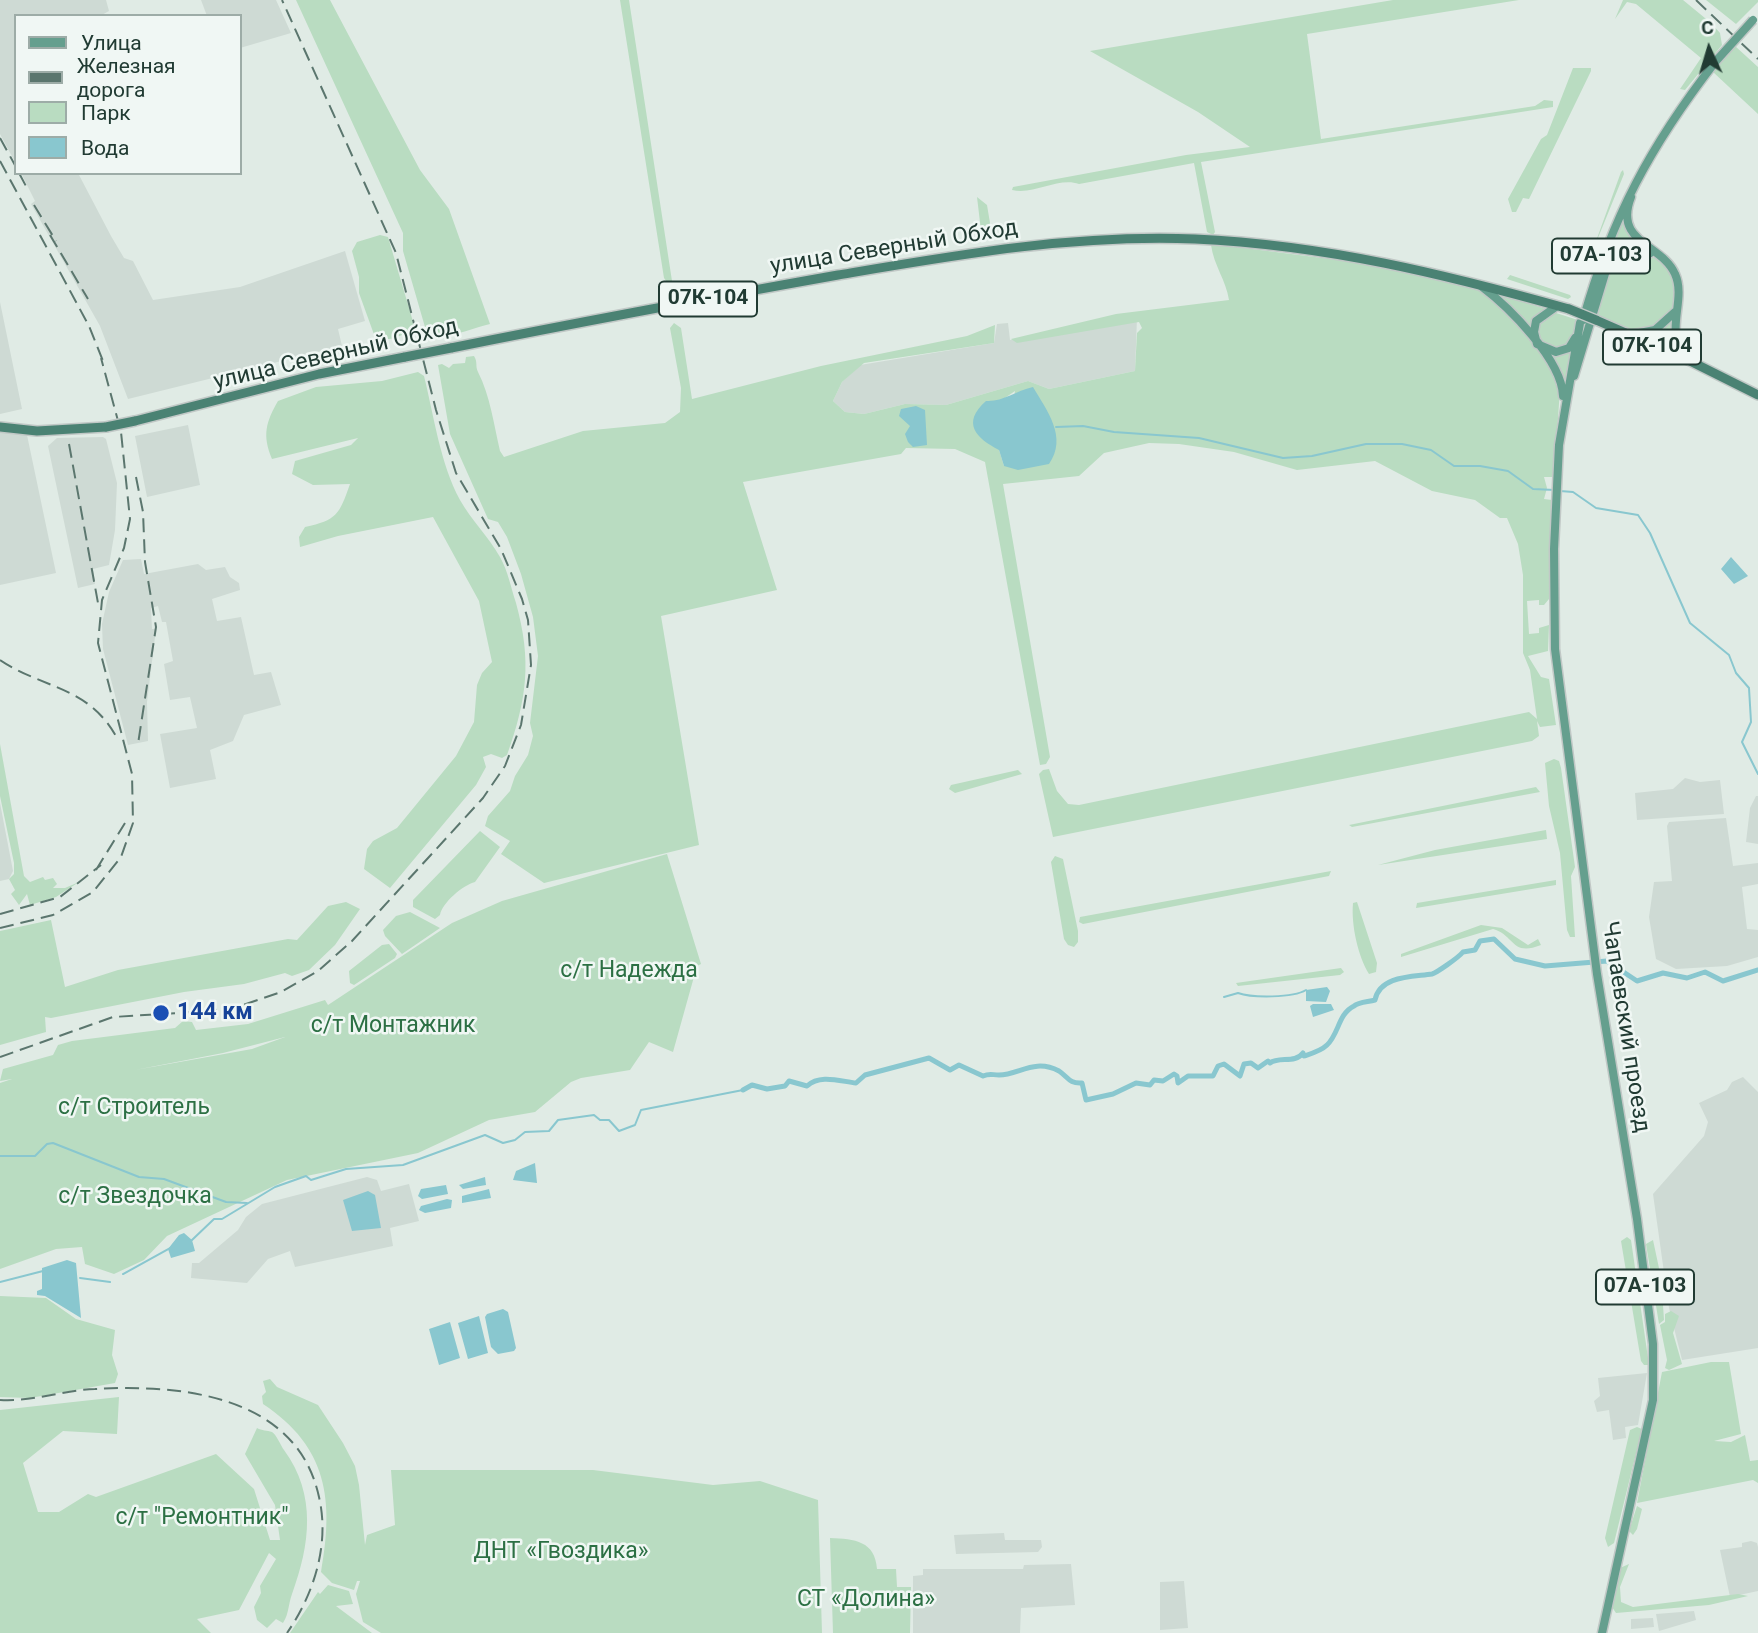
<!DOCTYPE html>
<meta charset="utf-8">
<style>
body{margin:0}
#map{position:relative;width:1758px;height:1633px;overflow:hidden;background:#e0ebe5;font-family:Roboto,sans-serif}
canvas{display:block}
.legend{position:absolute;left:14px;top:14px;width:228px;height:161px;box-sizing:border-box;background:#f0f7f4;border:2px solid #9daca7;margin:0;padding:9px 12px;list-style:none;font-size:21px;color:#213b33}
.legend li{display:flex;align-items:center;gap:14px;height:35px}
.legend b{width:35px;border:2px solid #9daca7}
.north{position:absolute;left:1674px;top:14px;width:70px;height:70px;-webkit-text-stroke:5px #f0f7f4;paint-order:stroke;rotate:356deg;font-size:19px;font-weight:700;line-height:28px;text-align:center;color:#213b33}
.north::after{content:'';display:block;margin:auto;width:24px;height:32px;background:#213b33;clip-path:polygon(50% 0,100% 100%,50% 72%,0 100%)}
</style>
<div id="map">
<canvas width="1758" height="1633"></canvas>
<ul class="legend">
<li><b style="height:9px;background:#659f8e"></b>Улица</li>
<li><b style="height:9px;background:#5b766e"></b>Железная дорога</li>
<li><b style="height:19px;background:#b9dcc1"></b>Парк</li>
<li><b style="height:19px;background:#89c7cf"></b>Вода</li>
</ul>
<div class="north">С</div>
</div>
<script>
const ctx = document.querySelector('canvas').getContext('2d');
ctx.lineJoin = 'round';
function fillPath(path, color) {
  ctx.fillStyle = color;
  ctx.fill(path, 'evenodd');
}
function strokePath(path, color, width, dash) {
  ctx.strokeStyle = color;
  ctx.lineWidth = width;
  ctx.lineCap = dash ? 'butt' : 'round';
  ctx.setLineDash(dash || []);
  ctx.stroke(path);
}
function write(font, color, halo, rows, align = 'center') {
  ctx.font = font + ' Roboto,sans-serif';
  ctx.lineWidth = 5;
  ctx.setLineDash([]);
  ctx.textBaseline = 'middle';
  ctx.strokeStyle = halo;
  ctx.fillStyle = color;
  for (const [text, x, y, turn = 0] of rows) {
    ctx.save();
    ctx.translate(x, y);
    ctx.rotate((+turn || 0) * Math.PI / 180);
    ctx.textAlign = isNaN(turn) ? turn : align;
    if (halo) ctx.strokeText(text, 0, 0);
    ctx.fillText(text, 0, 0);
    ctx.restore();
  }
}
fillPath(new Path2D(`
 M0 0H106L109 11 100 16H16V164L0 134Z
 M201 0H276L291 33 240 48V16H207Z
 M21 173H82L79 175 111 236 124 258 133 261 153 300 240 287 345 251 365 321 338 329 342 346 128 399 100 326 31 204 35 201Z
 M0 302 22 409 0 414Z
 M1137 318 1135 371 1049 389 1028 381 946 405 905 404 864 414 845 412 833 401 842 382 860 365 994 343 997 324 1008 323 1010 340Z
 M188 425 200 485 147 497 135 436Z
 M0 431 27 435 56 573 0 585Z
 M103 437 106 439 117 483 115 530 109 565 93 569 95 584 78 588 48 446 57 438Z
 M141 559 144 574 198 564 206 570 225 567 230 577 239 583 240 590 212 599 217 621 241 617 254 675 271 672 281 705 244 715 233 741 210 750 216 779 170 788 160 734 197 728 190 697 170 700 164 664 173 661 166 622H162L158 606 151 608 152 629H156L147 702 148 741 128 745 103 649 102 624 109 592 123 560Z
 M1685 778 1700 782 1720 780 1724 814 1637 820 1635 793 1673 789Z
 M1756 796H1758V844L1746 842 1750 808Z
 M0 803 13 871 9 879 0 881Z
 M1726 818 1733 866 1758 863V884L1742 887 1747 929 1758 930V957L1727 966 1676 969 1656 959 1649 917 1654 882 1672 881 1667 826 1669 822Z
 M1743 1077 1758 1092V1348L1682 1360 1669 1308 1653 1194 1704 1136 1708 1122 1699 1103 1727 1090 1732 1082Z
 M367 1177 377 1180 381 1191 409 1184 419 1221 390 1228 393 1246 295 1267 290 1251 268 1259 247 1283 191 1278 192 1263H199L238 1230 246 1217 262 1204Z
 M1647 1373 1638 1425 1625 1427 1626 1438 1613 1440 1609 1410 1597 1412 1594 1401 1600 1396 1598 1378Z
 M1004 1533 1005 1540H1041L1042 1547 1038 1552 956 1554 954 1535Z
 M1751 1541 1757 1543 1758 1547V1591L1730 1597 1720 1550 1742 1547V1543Z
 M1071 1564 1075 1605 1021 1608 1020 1633H913V1576L923 1575V1569H1023L1024 1565Z
 M1184 1581 1188 1628 1160 1630V1582Z
 M1694 1611 1696 1620 1659 1631 1656 1614Z
 M1653 1618 1654 1627 1631 1629V1619Z`), '#cedad4');
fillPath(new Path2D(`
 M296 0H330L420 170 449 209 490 324C471 328 447 341 427 334L403 251V233Z
 M620 0H629L672 281 669 285 664 278Z
 M1393 0H1519L1307 34 1321 139 1535 106 1544 100 1553 101V107L1201 162 1215 232 1213 235 1207 232 1194 163 1079 184C1058 177 1035 195 1012 190L1013 187 1186 155 1250 147 1198 112 1090 51Z
 M1623 0H1683L1711 23 1720 33 1722 45 1685 90 1680 89 1701 58 1636 4 1627 2 1615 19Z
 M1706 0H1758V2L1736 24Z
 M1735 46 1758 67V114L1713 72Z
 M1573 68H1591V71L1529 199 1523 198 1516 212H1512L1508 199 1541 139 1547 135Z
 M1623 170 1624 174 1591 255 1621 172Z
 M1630 193 1627 220 1648 250 1611 259 1572 379 1584 322Z
 M977 197 987 205 991 229 987 238 982 239Z
 M380 235 388 237 414 325C405 337 391 340 376 340L359 293V277L352 251 357 242Z
 M1213 244 1377 265 1457 283 1478 290 1494 301 1518 324 1553 368 1560 389 1554 477H1544L1547 488 1544 499 1552 500 1549 599 1544 605H1539V600L1527 601 1529 634 1539 633V628L1549 625 1548 651 1528 656 1541 677 1549 679 1556 725 1540 727 1537 721 1539 736 1532 741 1053 837 1039 774 1043 770 1049 769 1057 791 1068 804 1079 805 1529 712 1537 719 1530 670 1523 653V575L1518 544 1507 518H1500L1475 500 1432 491 1375 461 1297 470 1234 452 1179 444 1149 443 1104 453 1079 476 1003 484 1050 757 1046 764 1040 765 985 462 955 449 906 448 901 454 743 482 777 590 661 616 699 845 544 883 501 854 510 841 485 826 488 816 510 791 515 776 528 755 533 736 530 723 538 656 533 617 521 574 507 537 498 522 488 519 450 434 438 365 442 364 449 368 453 364 465 363 466 357 474 356C478 362 475 366 478 372 490 395 494 425 500 451L504 457 583 431 665 423 680 412 681 388 670 328 674 323 681 328 692 399 821 366 967 336 995 325 994 343 864 363 842 382 833 401 845 412 864 414 905 404 946 405 1028 381 1049 389 1135 371 1137 333 1142 328 1139 322 1017 343 1011 339 1116 314 1229 300C1226 280 1214 266 1211 245ZM1015 391 1004 466 999 450V402Z
 M1627 254 1657 258C1675 272 1676 287 1674 309 1642 339 1631 331 1593 315L1609 268Z
 M1510 275 1570 295 1571 297 1568 299 1507 279Z
 M1496 293 1546 309 1535 318 1531 334Z
 M1553 312 1578 320 1572 342 1560 350 1539 342 1537 323Z
 M1672 319 1683 355 1641 337Z
 M1574 344 1564 401 1545 353Z
 M418 372 424 376C434 416 440 463 460 500 471 520 489 537 500 557 508 571 511 588 516 603 532 661 527 699 507 755L502 758 491 754 483 757 486 767 476 785 390 888 364 869 367 849 373 841 397 828 456 756 474 722 477 685 482 673 492 662 479 601 433 517 338 536 300 547 299 537 305 527C337 520 339 515 350 484L313 485 292 474 295 461 351 445 358 438 272 459C262 435 266 422 278 401L316 387 382 381Z
 M0 744 24 876 30 882 43 877 45 880 53 878 57 884 53 888H65L79 882 56 897 30 905 27 894 19 905 11 894 15 890 9 879 14 874V863L0 796Z
 M1554 759 1559 761 1561 768 1575 867 1571 876 1575 937H1570L1567 930 1560 853 1549 806 1545 763Z
 M1018 770 1022 774 955 793 949 789 951 785Z
 M1536 787 1540 792 1352 827 1349 825Z
 M1546 830 1547 839 1378 865 1435 850Z
 M480 831 500 847 475 882C463 885 442 903 440 915L435 919 413 907V900Z
 M667 854 701 964 697 966 673 1052 649 1042 630 1070 581 1078 571 1082 535 1112 489 1120 418 1153 287 1180 167 1236 144 1260 114 1274 85 1264 82 1247 56 1249 0 1269V1083L12 1079 0 1081 3 1069 53 1055 58 1045 72 1041 175 1028 183 1021 192 1022 196 1030 248 1024 325 1000 328 1005 452 923 502 901ZM285 1037 252 1049 135 1070 223 1053Z
 M1055 856 1063 859 1078 931V942L1074 947 1068 945 1064 939 1051 862Z
 M1331 871 1329 876 1083 924 1079 922 1080 917Z
 M1556 880V885L1416 908 1417 903Z
 M346 902 360 909 335 945 309 970 292 976 285 973 244 984 184 992 51 1018 45 1017 46 1032 0 1045V931L51 920 65 987 118 970 288 939 297 940 328 906Z
 M1357 902 1377 963 1376 972 1369 974C1358 956 1351 925 1353 903Z
 M410 912 440 928 402 954 385 936 383 930 396 916Z
 M1481 925 1502 928 1528 945 1538 939 1541 945C1511 957 1515 935 1493 929L1401 957V954Z
 M389 944 397 954 395 958 354 985 350 983 349 971 382 945Z
 M1341 968 1344 972 1340 975 1238 986 1236 983Z
 M1627 1237 1631 1240 1649 1365H1644L1641 1361 1621 1241Z
 M1653 1240 1666 1301 1663 1305 1664 1320 1659 1324 1646 1244Z
 M0 1296 46 1298 76 1319 115 1330 112 1355 118 1374 115 1383 30 1398 0 1397Z
 M1671 1311 1679 1316 1673 1333 1682 1364 1669 1370 1665 1368 1667 1360 1660 1325 1665 1322V1314Z
 M1711 1362H1729L1741 1434 1714 1441 1731 1442 1745 1435 1750 1461 1758 1460V1483L1753 1480 1637 1503 1662 1372Z
 M270 1379 277 1387 318 1405 343 1443 355 1466 359 1485 365 1545 367 1535 395 1525 391 1470H593L713 1485 760 1481 818 1500 822 1633H381L363 1622 356 1594 360 1581H357L354 1590 332 1583 321 1572C334 1501 328 1447 263 1404L262 1396 266 1392 263 1381Z
 M119 1397 117 1434 63 1431 23 1463 38 1512H59L88 1494 96 1497 216 1454 254 1489 270 1540H280L275 1505 245 1454 257 1428C262 1431 267 1430 272 1432 276 1434 281 1446 284 1450 317 1495 310 1545 292 1594 288 1605 289 1614 283 1623L276 1619 267 1628 257 1620 254 1607 261 1593 260 1586 276 1559 269 1553 239 1610 197 1619 211 1633H0V1410Z
 M1637 1427 1642 1429 1614 1543 1608 1547 1605 1538 1630 1430Z
 M1637 1506 1642 1509 1637 1529 1633 1535 1629 1531Z
 M830 1538C855 1539 875 1541 877 1569H896L897 1587H911L910 1633H833Z
 M1629 1564 1620 1587 1621 1602 1633 1607 1738 1594 1748 1596 1709 1605 1616 1613 1612 1607 1620 1568Z
 M328 1585 349 1591 353 1604 336 1606 372 1633H290L318 1592 320 1594Z`), '#b9dcc1');
fillPath(new Path2D(`
 M1033 387C1047 411 1068 437 1049 464L1018 470 1004 466 999 450C976 438 961 423 986 401 1003 402 1015 391 1033 387Z
 M916 406 925 410 927 445 913 447 908 442 905 434 910 426 899 416 901 409Z
 M1731 557 1748 576 1734 584 1721 569Z
 M1327 987 1330 991 1326 1002 1306 1001V990Z
 M1313 1004H1331L1334 1010 1313 1017 1310 1006Z
 M535 1163 537 1183 513 1180 516 1171Z
 M485 1177 486 1185 463 1189 459 1185Z
 M446 1185 448 1194 422 1199 418 1196 421 1189Z
 M489 1189 491 1198 462 1203V1196Z
 M368 1191 375 1195 381 1228 352 1231 343 1200Z
 M447 1199 452 1200 451 1208 425 1213 419 1210 421 1206Z
 M184 1233 192 1240 195 1251 171 1258 168 1249 179 1235Z
 M67 1260 76 1263 81 1318 45 1296 37 1295V1291L42 1289V1268Z
 M503 1309 508 1312 516 1348 514 1351 498 1354 491 1347 485 1317 487 1314Z
 M479 1316 488 1353 468 1359 458 1323Z
 M450 1322 460 1358 439 1365 429 1329Z`), '#89c7cf');
strokePath(new Path2D(`
 M1056 427 1083 426 1114 432 1199 438 1283 458 1312 456 1366 444H1402L1431 450 1454 466H1480L1508 471 1533 489 1555 490
 M1560 491 1573 492 1596 508 1638 515 1650 533 1690 623 1729 655 1736 673 1749 688 1751 722 1742 742 1758 774
 M1224 997 1238 993C1252 998 1293 998 1306 990
 M0 1156H35L47 1144 53 1143 139 1177 164 1179 226 1202 247 1203
 M192 1240 214 1219H222L275 1187 306 1176 311 1180 346 1169 403 1165 485 1135 503 1143 515 1140 525 1132 549 1131 558 1120 594 1115 600 1120H609L619 1131 635 1125 641 1110 743 1090
 M123 1274 170 1248
 M80 1278 110 1282
 M0 1282 43 1271`), '#89c7cf', 2);
strokePath(new Path2D(`
 M743 1090 752 1085 767 1089 785 1086 789 1081 807 1086C820 1074 839 1081 856 1083L865 1075 929 1058 950 1070 959 1065 983 1076C990 1073 992 1075 999 1075 1019 1075 1034 1058 1059 1071 1068 1077 1069 1084 1082 1083L1086 1100 1113 1094 1136 1083 1150 1085 1154 1080 1163 1081 1174 1074 1177 1076 1178 1083 1188 1076H1213L1218 1066 1224 1064 1240 1076 1244 1064 1251 1063 1258 1068 1268 1061 1270 1063C1279 1056 1295 1064 1303 1053L1304 1056C1310 1054 1321 1051 1327 1045 1339 1034 1338 1014 1354 1006 1359 1002 1368 1002 1375 1000 1380 975 1414 977 1432 974 1436 973 1458 958 1463 952L1475 950 1480 941 1494 939 1515 959 1545 966 1607 961 1637 981 1663 973 1687 978 1705 972 1723 981 1758 970`), '#89c7cf', 5);
const primary = new Path2D(`
 M1631 197C1613 243 1662 244 1675 274 1688 302 1659 339 1692 359
 M1481 286C1509 307 1562 360 1563 396
 M1557 306 1536 321 1534 332 1537 344 1556 352 1569 348 1575 338
 M1583 320C1612 217 1650 146 1716 61
 M1580 323 1559 445 1554 549 1555 649 1597 974 1637 1219 1653 1344V1400L1602 1633
 M1629 335 1655 330 1675 312
 M1574 376 1607 267C1617 253 1633 249 1650 253`);
const trunk = new Path2D(`
 M1596 320 1690 361 1758 395
 M451 348C580 322 709 298 838 275 956 255 1074 234 1195 239 1326 245 1444 274 1569 309
 M135 421 319 374 405 357
 M0 427 37 431 106 427`);
strokePath(primary, '#c1c8c6', 11);
strokePath(trunk, '#c1c8c6', 12);
strokePath(primary, '#659f8e', 8);
strokePath(trunk, '#4a8273', 9);
strokePath(new Path2D(`
 M1696 0 1758 59
 M0 138 16 167
 M0 161 89 326 105 366
 M19 173 27 188
 M34 205 56 241
 M50 235 88 299
 M69 444 98 603
 M136 477 143 512 145 562 156 627 138 744
 M0 660C43 689 89 686 117 738
 M96 870 125 823
 M0 914 60 897 101 865
 M0 928 53 915 93 892 121 857 133 823 132 774 98 643 102 600 124 548 130 519 121 432 101 358
 M0 1057 113 1017 211 1011 246 1004 281 992 318 971 352 941 483 798 505 766 521 725 531 665 528 620 522 599 501 549 456 473 436 410 396 253 282 0
 M0 1400C33 1402 63 1390 95 1389 181 1384 297 1395 319 1497 330 1544 314 1594 287 1633`), '#5b766e', 2, [14, 7]);
const primaryBridge = new Path2D(`
 M1716 61 1753 20`);
const trunkBridge = new Path2D(`
 M1569 309 1596 320
 M405 357 451 348
 M106 427 135 421`);
strokePath(primaryBridge, '#c1c8c6', 11, []);
strokePath(trunkBridge, '#c1c8c6', 12, []);
strokePath(primaryBridge, '#659f8e', 8);
strokePath(trunkBridge, '#4a8273', 9);
for (const [x, y, r, color] of [
 [161,1013,9,"#1a4fb4"]
]) {
  const dot = new Path2D();
  dot.arc(x, y, r, 0, 2 * Math.PI);
  ctx.fillStyle = color;
  ctx.fill(dot);
  strokePath(dot, '#f0f7f4', 2.5);
}
for (const [x, y, w] of [
 [1601,256,98],
 [708,299,98],
 [1652,347,98],
 [1645,1287,98]
]) {
  const box = new Path2D();
  box.roundRect(x - w / 2, y - 17.5, w, 35, 5);
  ctx.fillStyle = '#f0f7f4';
  ctx.fill(box);
  strokePath(box, '#213b33', 2);
}
write('bold 21px', '#213b33', null, [
 ["07А-103",1601,256],
 ["07К-104",708,299],
 ["07К-104",1652,347],
 ["07А-103",1645,1287]
]);
write('23px', '#213b33', '#f0f7f4', [
 ["улица Северный Обход",894,248,-9],
 ["улица Северный Обход",336,355,-13],
 ["Чапаевский проезд",1625,1027,81]
]);
write('23px', '#2c7044', '#f0f7f4', [
 ["с/т Надежда",629,971],
 ["с/т Монтажник",393,1026],
 ["с/т Строитель",134,1108],
 ["с/т Звездочка",135,1197],
 ["с/т \"Ремонтник\"",202,1518],
 ["ДНТ «Гвоздика»",561,1552],
 ["СТ «Долина»",866,1600]
]);
write('bold 23px', '#164399', '#f0f7f4', [
 ["144 км",177,1013]
], 'left');
</script>
